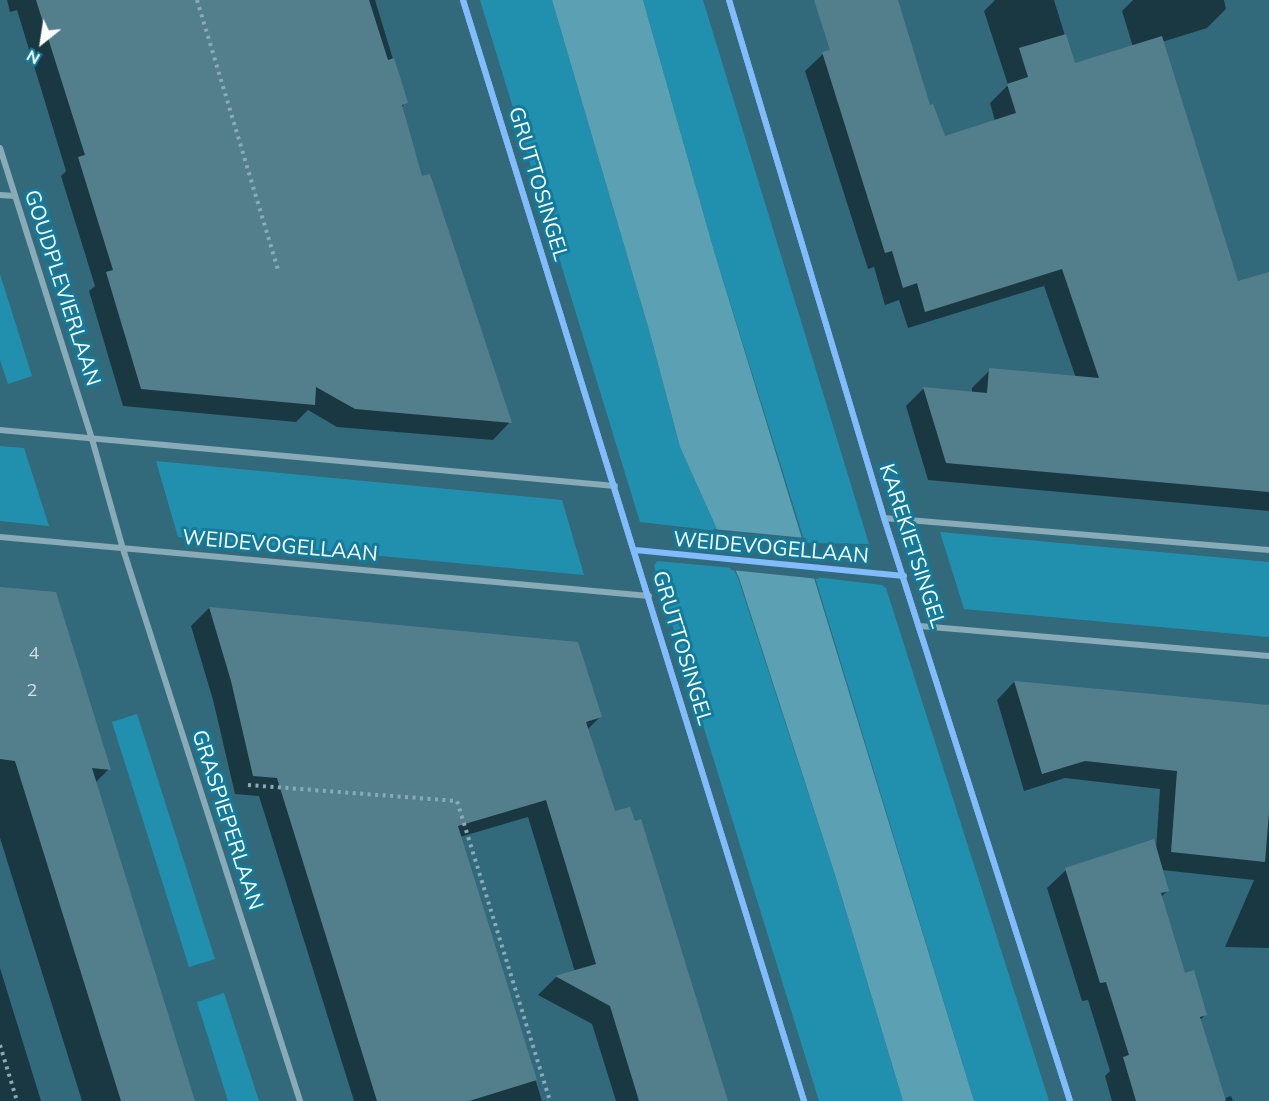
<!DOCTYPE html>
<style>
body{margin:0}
#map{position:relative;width:1269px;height:1101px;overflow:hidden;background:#326a7c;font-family:Mulish,sans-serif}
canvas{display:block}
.north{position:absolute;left:12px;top:12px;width:60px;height:60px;-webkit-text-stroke:4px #127b9b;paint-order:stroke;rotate:210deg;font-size:16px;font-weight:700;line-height:24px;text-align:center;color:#fff}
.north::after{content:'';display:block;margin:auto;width:21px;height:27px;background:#fff;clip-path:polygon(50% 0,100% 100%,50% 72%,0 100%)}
</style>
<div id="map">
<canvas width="1269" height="1101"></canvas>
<div class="north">N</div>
</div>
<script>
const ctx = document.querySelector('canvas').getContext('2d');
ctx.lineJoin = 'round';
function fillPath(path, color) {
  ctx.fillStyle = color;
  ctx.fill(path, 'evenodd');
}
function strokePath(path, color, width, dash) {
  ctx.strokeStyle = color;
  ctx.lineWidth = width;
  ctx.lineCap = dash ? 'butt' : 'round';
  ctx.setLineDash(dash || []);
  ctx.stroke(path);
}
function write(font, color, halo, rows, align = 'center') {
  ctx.font = font + ' Mulish,sans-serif';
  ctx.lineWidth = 6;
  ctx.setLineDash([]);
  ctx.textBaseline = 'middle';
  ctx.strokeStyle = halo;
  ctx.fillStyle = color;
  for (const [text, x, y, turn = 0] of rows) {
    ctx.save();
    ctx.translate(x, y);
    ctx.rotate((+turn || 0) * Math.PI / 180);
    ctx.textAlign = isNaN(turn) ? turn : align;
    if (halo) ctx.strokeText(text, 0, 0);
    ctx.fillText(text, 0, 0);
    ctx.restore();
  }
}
fillPath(new Path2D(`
 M480 0H552L649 330 680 447 718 531 640 522Z
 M643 0H703L869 544 805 543 714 251Z
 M0 274 32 376 8 384 0 360Z
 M0 446 24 448 49 526 0 521Z
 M156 461 562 500 584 575 178 537Z
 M940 532 1269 562V637L964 609Z
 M657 561 733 568 738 578 836 878 903 1101H819L654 566Z
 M815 577 882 585 886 588 1049 1101H974Z
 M137 714 215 959 189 967 112 722Z
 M224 993 259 1101H228L197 1002Z`), '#2190ae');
fillPath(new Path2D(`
 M552 0H643L714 251 974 1101H903L836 878 739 578 680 447 649 330Z`), '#5ca0b4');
fillPath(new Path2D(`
 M713 529 806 538 819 579 731 570Z`), '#326a7c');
fillPath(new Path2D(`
 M7 0H375L406 102 401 108 421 178 510 422 493 440 337 427 308 410 296 422 123 406 89 291 95 286 61 176 66 171 17 10 10 12Z
 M995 0H1054L1074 65 1133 47 1122 11 1133 0H1224L1226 9 1207 28 1162 42 1237 283 1269 274V511L928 480 906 406 923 389 972 393V388L990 370 1076 378 1044 286 908 328 899 300 885 305 874 267 868 269 805 71 823 54 929 107 945 137 995 121 990 103 1008 85 984 11Z
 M0 589 109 769 95 783 194 1101H82L0 838Z
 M209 608 577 643 600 717 587 730 614 813 727 1101H616L592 1024 538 995 556 977 575 972 528 817 460 837 542 1101H354L259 796 235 794 213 700 191 626Z
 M1014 682 1269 706V948L1225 947 1254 880 1162 870 1168 890 1160 898 1184 975 1206 1014 1199 1021 1223 1099 1231 1096 1233 1101H1112L1105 1076 1110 1071 1088 1000 1082 1001 1047 888 1066 870 1156 849 1160 789 1065 778 1024 791 997 700Z
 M0 968 41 1101H0Z`), '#0007');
fillPath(new Path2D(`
 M36 0H369L388 60 394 58 401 80 408 103 402 105 422 176 430 174 512 423 355 409 316 387 315 405 141 389 106 272 113 270 78 157 85 155Z
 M814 0H898L930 105 933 104 945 136 1016 113 1007 84 1028 77 1019 48 1066 34 1075 63 1162 36 1238 281 1269 272V492L946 463 923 387 987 393 989 368 1099 378 1062 269 925 312 917 283 903 288 892 251 885 253 822 52 830 50Z
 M0 587 56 592 111 770 92 768 195 1101H121L15 761 0 759Z
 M209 607 578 642 602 717 586 722 615 811 630 807 635 821 641 819 728 1101H639L610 1006 555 976 596 964 546 800 458 826 537 1080 469 1101H377L277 778 253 776 231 681Z
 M1014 681 1269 705V812L1265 862 1171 852 1177 771 1085 761 1042 774Z
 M1154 839 1169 891 1161 893 1185 973 1194 970 1207 1015 1200 1017 1226 1101H1136L1123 1057 1129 1055 1106 982 1100 983 1065 868Z`), '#537f8d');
strokePath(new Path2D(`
 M197 0 279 273
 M248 785 457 801 550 1101
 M0 1045 17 1101`), '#89abb7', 4, [3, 4.5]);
strokePath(new Path2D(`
 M463 0 804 1101
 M729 0 884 518 1070 1101
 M0 148 92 439 123 549 300 1101
 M0 195 15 196
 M0 430 615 486
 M884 518 1269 550
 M0 537 649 596
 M920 626 1269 656`), '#89abb7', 6);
strokePath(new Path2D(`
 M463 0 804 1101
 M729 0 884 518 1070 1101
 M635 550 904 576`), '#80bcff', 6);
write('18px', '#d4dfe2', null, [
 ["4",34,654],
 ["2",32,691]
]);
write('21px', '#fff', '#127b9b', [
 ["GRUTTOSINGEL",538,184,73],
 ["GOUDPLEVIERLAAN",62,288,72],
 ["WEIDEVOGELLAAN",280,546,5],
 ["KAREKIETSINGEL",912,546,72],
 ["WEIDEVOGELLAAN",771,548,5],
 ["GRUTTOSINGEL",682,648,73],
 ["GRASPIEPERLAAN",227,820,72]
]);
</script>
